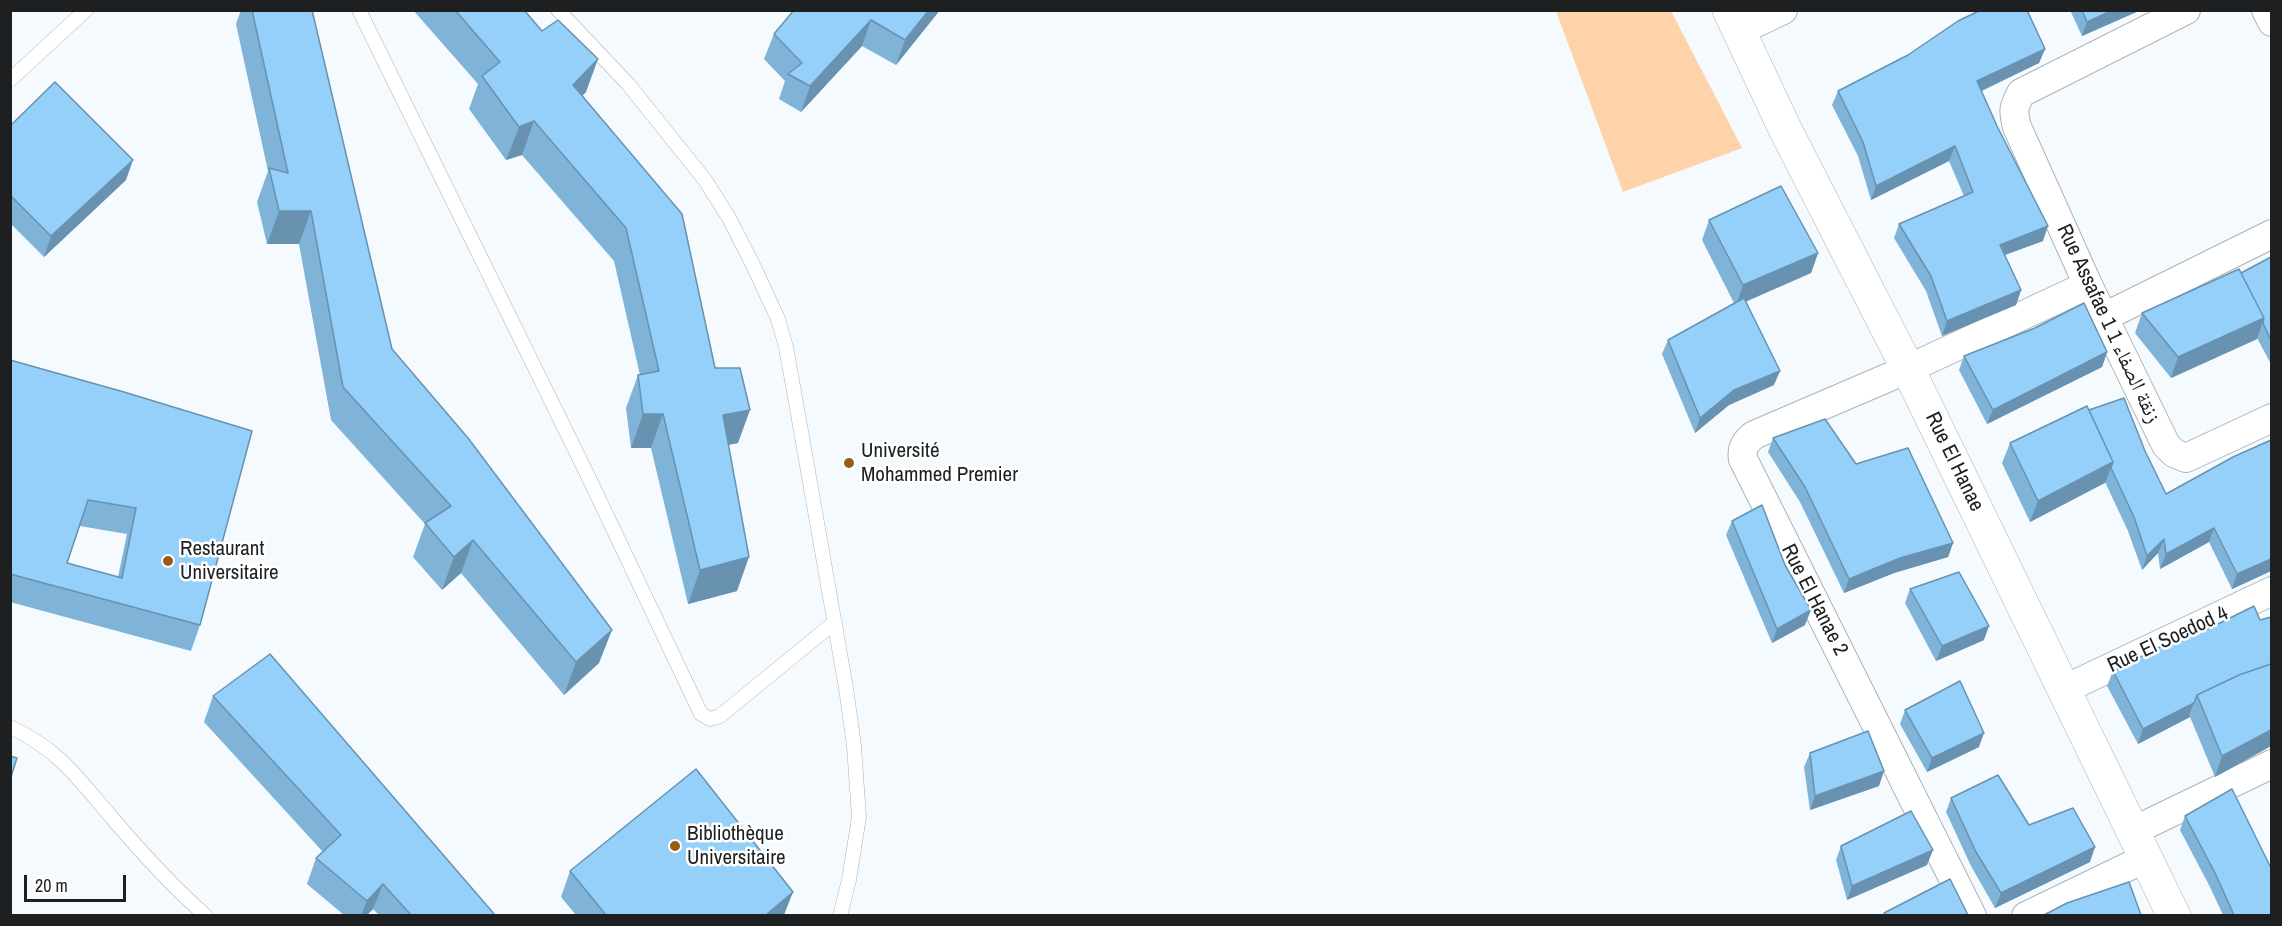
<!DOCTYPE html>
<meta charset="utf-8">
<style>
body{margin:0}
#map{position:relative;width:2282px;height:926px;overflow:hidden;background:#f4fafe;font-family:"Archivo Narrow",sans-serif}
canvas{display:block}
.frame{position:absolute;inset:0;border:12px solid #1d1f21;pointer-events:none}
.scale{position:absolute;left:24px;top:875px;width:102px;height:27px;box-sizing:border-box;border:3px solid #1d1f21;border-top:0;padding-left:8px;font-size:18px;line-height:21px;white-space:nowrap;color:#1d1f21;-webkit-text-stroke:4px #fff;paint-order:stroke}
</style>
<div id="map">
<canvas width="2282" height="926"></canvas>
<div class="frame"></div>
<div class="scale">20 m</div>
</div>
<script>
const ctx = document.querySelector('canvas').getContext('2d');
ctx.lineJoin = 'round';
function fillPath(path, color) {
  ctx.fillStyle = color;
  ctx.fill(path, 'evenodd');
}
function strokePath(path, color, width, dash) {
  ctx.strokeStyle = color;
  ctx.lineWidth = width;
  ctx.lineCap = dash ? 'butt' : 'round';
  ctx.setLineDash(dash || []);
  ctx.stroke(path);
}
function write(font, color, halo, rows, align = 'center') {
  ctx.font = font + ' "Archivo Narrow","Noto Naskh Arabic",sans-serif';
  ctx.lineWidth = 5;
  ctx.setLineDash([]);
  ctx.textBaseline = 'middle';
  ctx.strokeStyle = halo;
  ctx.fillStyle = color;
  for (const [text, x, y, turn = 0] of rows) {
    ctx.save();
    ctx.translate(x, y);
    ctx.rotate((+turn || 0) * Math.PI / 180);
    ctx.textAlign = isNaN(turn) ? turn : align;
    if (halo) ctx.strokeText(text, 0, 0);
    ctx.fillText(text, 0, 0);
    ctx.restore();
  }
}
fillPath(new Path2D(`
 M1556 11H1671L1742 148 1623 192Z`), '#fed3a9');
const lane = new Path2D(`
 M359 10 588 476 701 714 710 719 720 716 835 622
 M558 10 628 84 705 180 729 218 753 265 778 319 786 347 798 414 846 688 854 746 859 817 849 880 840 916
 M10 80 86 10
 M10 727C59 749 79 780 113 819 142 853 172 886 206 916`);
const street = new Path2D(`
 M2186 10 2021 93C2013 108 2013 111 2017 127L2088 285 2166 445 2174 453 2186 458 2272 418
 M2266 10 2272 22
 M1739 31 1783 10
 M2104 317 2272 234
 M2065 689 2272 591
 M2133 831 2272 764
 M1972 916 1743 459C1741 448 1746 441 1754 435L1908 369 2088 285
 M2026 916 2146 858`);
const secondary = new Path2D(`
 M1729 10 1786 131 1908 369 2174 916`);
strokePath(lane, '#acb3b8', 15);
strokePath(street, '#acb3b8', 30);
strokePath(secondary, '#acb3b8', 34);
strokePath(lane, '#fff', 14);
strokePath(street, '#fff', 28);
strokePath(secondary, '#fff', 33);
fillPath(new Path2D(`
 M241 10H252L392 349 599 663 564 695 461 573 442 590 413 557 425 524 331 420 299 244H267L257 202 268 171 236 24Z
 M413 10H524L586 92 582 96 715 368 738 443 728 445 737 591 688 604 651 448H631L626 408 638 375H640L614 261 522 155 506 160 469 109 478 84Z
 M794 10H940L896 65 862 46 801 112 779 99 785 81 764 59 774 34Z
 M2070 10H2141L2082 36Z
 M2045 49 2039 63 1982 91 2043 241 2004 255 2021 290 2016 305 1942 336 1926 291 1894 238 1899 224 1964 196 1949 161 1871 200 1858 156 1832 105 1838 91Z
 M10 126 126 180 44 257 10 223Z
 M1709 220 1818 253 1811 273 1746 301 1774 385 1729 405 1695 433 1662 354 1668 340 1734 303 1702 240Z
 M2271 257V364L2257 338V339L2171 378 2135 333 2142 313 2241 273Z
 M2107 352 2102 367 1987 424 1959 370 1964 356Z
 M10 360 124 392 200 625 191 651 10 602ZM80 526 127 534 118 577 67 563Z
 M2089 410 2145 451 2166 494 2271 440V571L2232 589 2209 542 2160 569 2158 553 2142 570 2128 531 2105 482 2030 522 2002 463 2010 443Z
 M1773 438 1856 464 1953 543 1948 557 1894 573 1844 593 1800 502 1768 452Z
 M1732 521 1805 625 1772 643 1726 535Z
 M1910 589 1984 640 1936 661 1905 603Z
 M2170 642 2271 746 2215 777 2190 717 2138 744 2107 686 2113 671Z
 M213 696 495 915H379L373 909 367 915H344L307 884 316 858 323 852 204 722Z
 M1905 710 1979 747 1927 772 1900 724Z
 M1810 753 1879 786 1810 810 1804 767Z
 M1951 798 2029 825 2090 862 1995 908 1971 866 1946 812Z
 M2185 816 2271 915H2223L2210 887 2180 830Z
 M1841 846 1927 865 1847 900 1836 860Z
 M570 871 784 915H576L561 897Z`), '#7fb3d7');
fillPath(new Path2D(`
 M929 10H940L896 65 905 40Z
 M2113 10H2141L2082 36 2087 22Z
 M871 20 862 46 801 112 810 86Z
 M2045 49 2039 63 1972 95 1977 81Z
 M598 59 586 92 561 118 573 85Z
 M534 121 522 155 506 160 519 127Z
 M1955 146 1949 161 1871 200 1876 186Z
 M133 160 126 180 44 257 51 236Z
 M279 211H311L299 244H267Z
 M2048 226 2043 241 1994 259 2000 245Z
 M1818 253 1811 273 1736 306 1743 285Z
 M2021 290 2016 305 1942 336 1947 321Z
 M2264 318 2257 339 2171 378 2178 357Z
 M2107 352 2102 367 1987 424 1993 410Z
 M1780 371 1774 385 1729 405 1695 433 1700 418 1734 390Z
 M750 410 738 443 710 448 723 415Z
 M643 414H663L651 448H631Z
 M2113 462 2105 483 2030 522 2038 501Z
 M2214 528 2209 542 2160 569 2166 554Z
 M2164 539 2158 553 2142 570 2147 556Z
 M473 540 461 573 442 590 454 557Z
 M1953 543 1948 557 1894 573 1844 593 1849 579 1900 558Z
 M749 557 737 591 688 604 700 570Z
 M2271 559V571L2232 589 2237 574Z
 M1811 610 1805 625 1772 643 1777 629Z
 M1989 626 1984 640 1936 661 1942 646Z
 M612 630 599 663 564 695 576 662Z
 M2194 703 2189 715 2190 717 2138 744 2143 729Z
 M2271 730V746L2215 777 2222 756Z
 M1984 733 1979 747 1927 772 1932 758Z
 M1884 771 1879 786 1810 810 1815 796Z
 M2095 847 2090 862 1995 908 2001 893Z
 M1933 850 1927 865 1847 900 1852 886Z
 M383 884 373 909 367 915H361L367 901Z
 M793 892 784 915H766Z`), '#6892af');
const building = new Path2D(`
 M252 10H312L392 349 468 438 612 630 576 662 473 540 454 557 425 523 451 506 343 387 311 211H279L269 168 288 173Z
 M455 10H524L542 31 558 20 598 59 573 85 682 214 715 368H740L750 410 723 415 749 557 700 570 663 414H643L638 375 659 371 626 228 534 121 519 127 482 76 500 62Z
 M794 10H929L905 40 871 20 810 86 788 74 802 63 774 34Z
 M1981 10H2027L2045 49 1977 81 1997 126 2048 226 2000 245 2021 290 1947 321 1931 276 1899 224 1973 192 1955 146 1876 186 1863 142 1838 91 1908 55 1958 21Z
 M2082 10H2113L2087 22Z
 M55 82 133 160 51 236 10 195V126Z
 M1781 186 1818 253 1743 285 1709 220Z
 M2271 257V340L2263 323 2264 318 2241 273Z
 M2239 269 2264 318 2178 357 2142 313Z
 M1744 298 1780 371 1734 390 1700 418 1668 340Z
 M2084 303 2107 352 1993 410 1964 356 2035 328Z
 M10 360 124 392 252 431 200 625 10 574ZM88 500 136 508 122 578 67 563Z
 M2124 398 2145 451 2166 494 2233 457 2271 440V559L2237 574 2214 528 2166 554 2164 539 2147 556 2134 517 2111 468 2113 462 2089 410Z
 M2087 406 2113 462 2038 501 2010 443Z
 M1825 419 1856 464 1908 448 1953 543 1900 558 1849 579 1805 487 1773 438Z
 M1762 505 1785 565 1811 610 1777 629 1732 521Z
 M1959 572 1989 626 1942 646 1910 589Z
 M2254 606 2260 620 2271 617V664L2239 675 2197 695 2194 703 2143 729 2113 671 2170 642 2208 629Z
 M270 654 495 915H411L383 884 367 901 316 858 341 835 213 696Z
 M2271 664V730L2222 756 2197 695 2239 675Z
 M1960 681 1984 733 1932 758 1905 710Z
 M1868 731 1884 771 1815 796 1810 753Z
 M10 756 17 758 10 780Z
 M696 769 793 892 766 915H606L570 871Z
 M1998 775 2029 825 2073 808 2095 847 2001 893 1976 852 1951 798Z
 M2232 789 2271 868V915H2234L2215 873 2185 816Z
 M1911 811 1933 850 1852 886 1841 846Z
 M1950 879 1968 915H1886L1884 913Z
 M2129 882 2141 915H2044L2067 903Z`);
fillPath(building, '#94d0fa');
strokePath(building, '#6892af', 1.5);
for (const [x, y, r, color] of [
 [849,463,6,"#965d19"],
 [168,561,6,"#965d19"],
 [675,846,6,"#965d19"]
]) {
  const dot = new Path2D();
  dot.arc(x, y, r, 0, 2 * Math.PI);
  ctx.fillStyle = color;
  ctx.fill(dot);
  strokePath(dot, '#fff', 2);
}
write('21px', '#1d1f21', '#fff', [
 ["Rue Assafae 1 1 زنقة الصفاء",2108,324,65],
 ["Rue El Hanae",1954,462,64],
 ["Rue El Hanae 2",1814,600,63],
 ["Rue El Soedod 4",2168,640,-25]
]);
write('21px', '#1d1f21', '#fff', [
 ["Université",861,451],
 ["Mohammed Premier",861,475],
 ["Restaurant",180,549],
 ["Universitaire",180,573],
 ["Bibliothèque",687,834],
 ["Universitaire",687,858]
], 'left');
</script>
